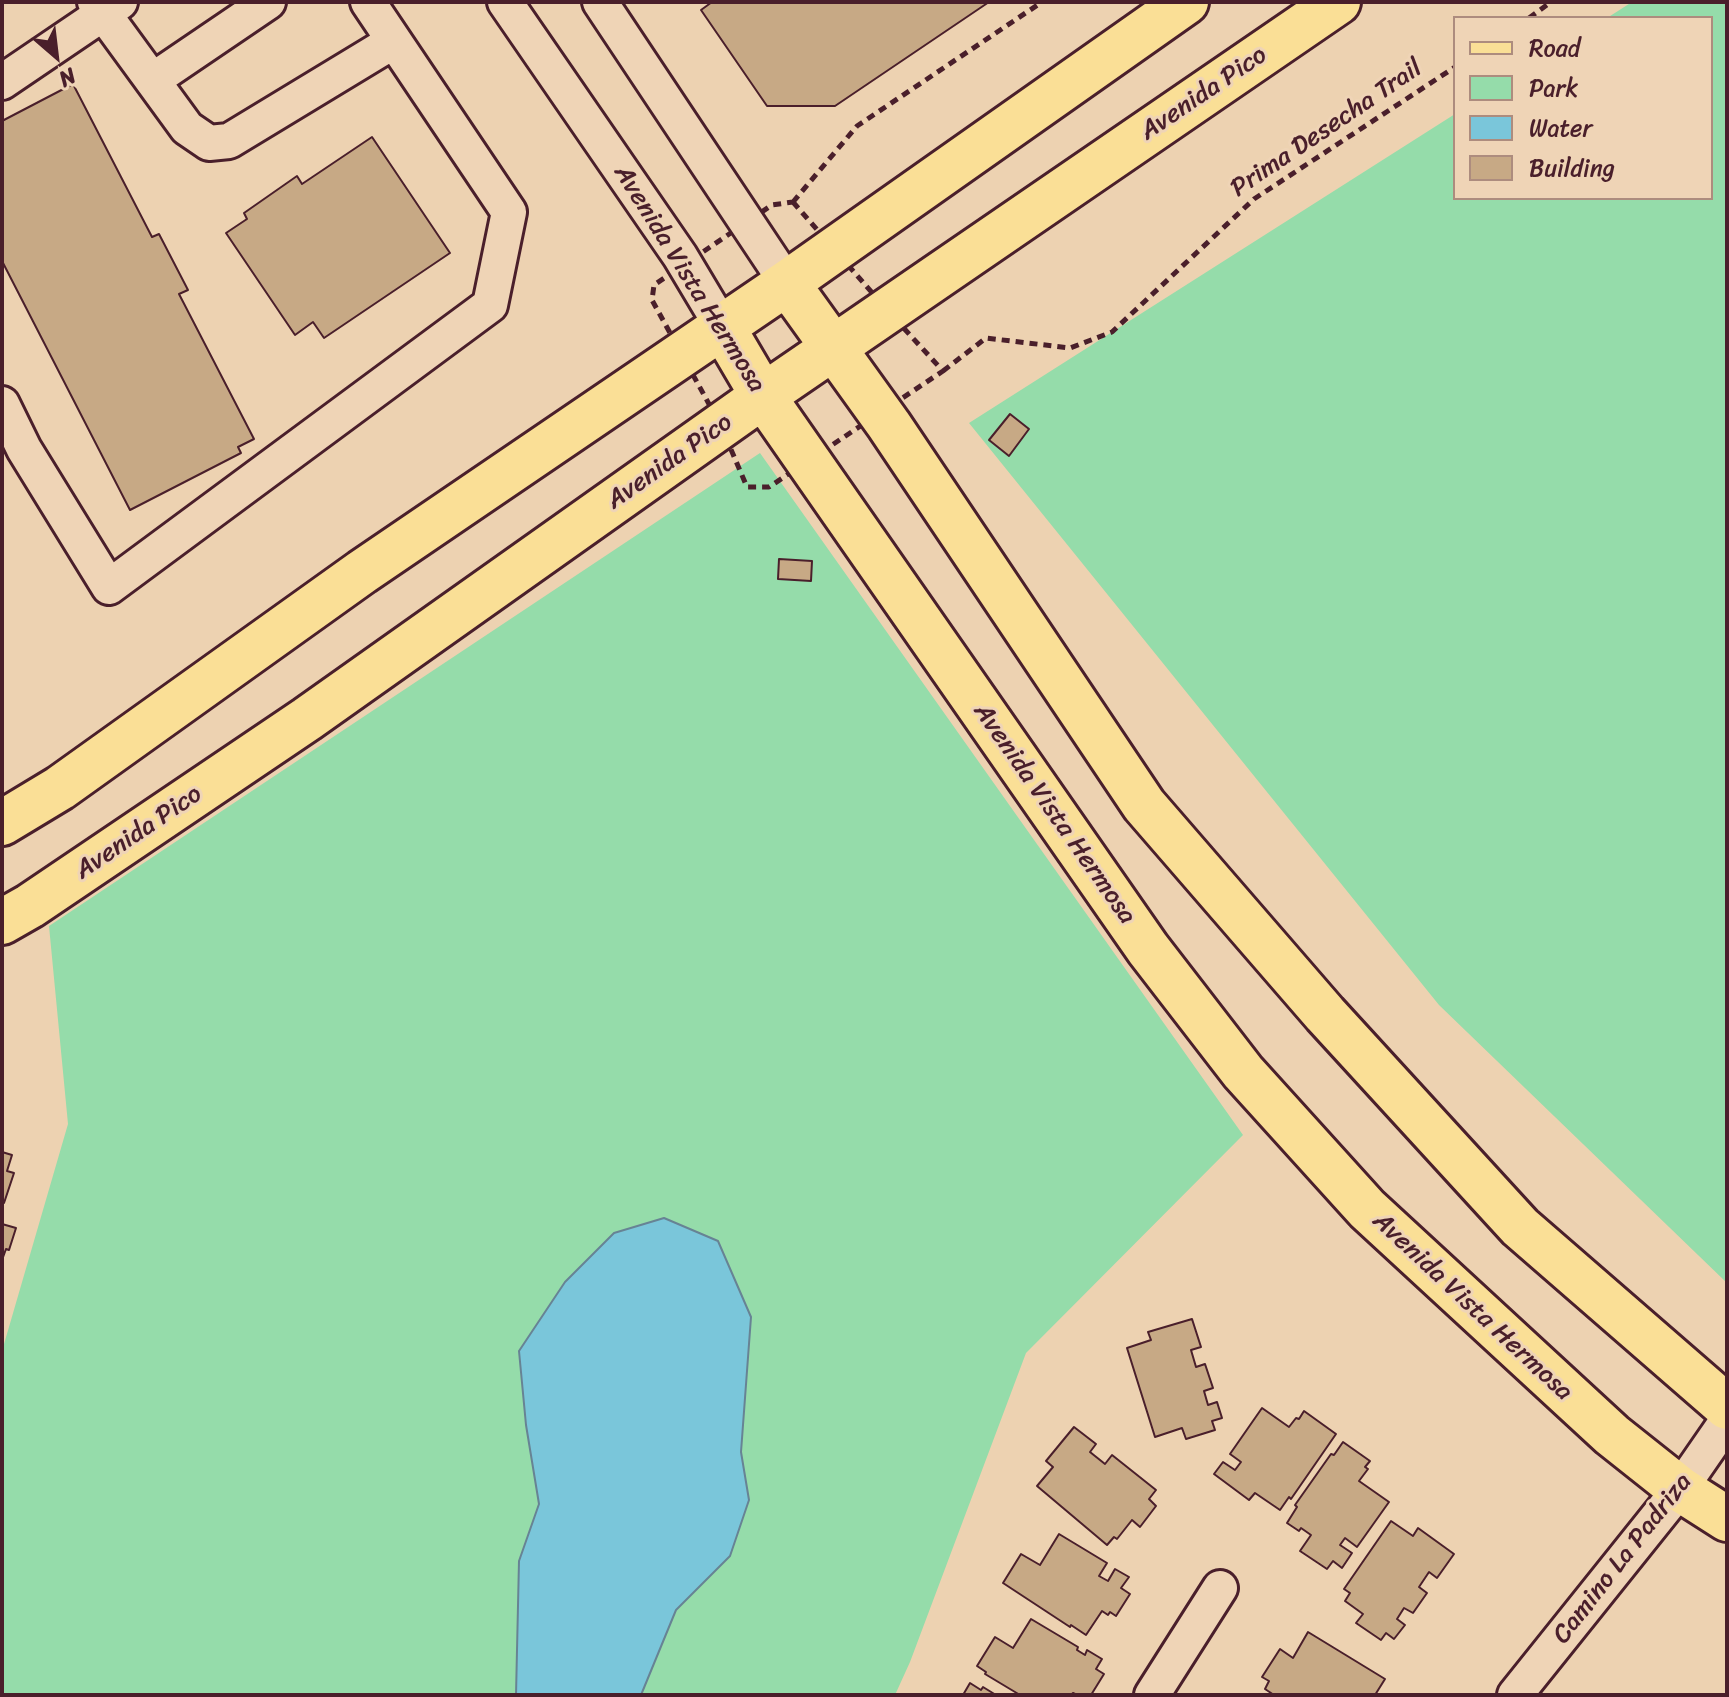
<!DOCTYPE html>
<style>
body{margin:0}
#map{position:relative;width:1729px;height:1697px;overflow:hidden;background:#edd2b1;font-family:Sriracha,sans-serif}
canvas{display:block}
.frame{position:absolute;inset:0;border:4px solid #4a1f2b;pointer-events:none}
.legend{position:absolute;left:1453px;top:16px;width:260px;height:184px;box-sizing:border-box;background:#efd4b6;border:2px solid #ad8c7e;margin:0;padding:10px 14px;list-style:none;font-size:24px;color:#4a1f2b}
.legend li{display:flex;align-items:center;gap:16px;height:40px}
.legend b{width:40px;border:2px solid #ad8c7e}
.north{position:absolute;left:16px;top:16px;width:80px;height:80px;-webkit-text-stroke:6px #efd4b6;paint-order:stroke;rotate:152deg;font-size:22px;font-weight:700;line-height:32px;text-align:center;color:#4a1f2b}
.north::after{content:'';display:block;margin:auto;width:28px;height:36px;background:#4a1f2b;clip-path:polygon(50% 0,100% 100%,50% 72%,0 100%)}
</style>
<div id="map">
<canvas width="1729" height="1697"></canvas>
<div class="frame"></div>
<ul class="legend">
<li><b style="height:10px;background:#fadf96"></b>Road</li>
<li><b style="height:22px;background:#95dcaa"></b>Park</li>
<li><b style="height:22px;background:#7ac6da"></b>Water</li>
<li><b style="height:22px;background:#c7a985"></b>Building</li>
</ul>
<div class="north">N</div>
</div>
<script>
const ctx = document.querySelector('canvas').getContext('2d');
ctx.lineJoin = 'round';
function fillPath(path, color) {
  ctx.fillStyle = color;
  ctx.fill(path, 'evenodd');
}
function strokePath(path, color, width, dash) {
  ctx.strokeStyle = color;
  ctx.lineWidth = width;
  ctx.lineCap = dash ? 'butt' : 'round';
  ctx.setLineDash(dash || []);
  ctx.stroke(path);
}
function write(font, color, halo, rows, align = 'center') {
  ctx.font = font + ' Sriracha,sans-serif';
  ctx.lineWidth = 6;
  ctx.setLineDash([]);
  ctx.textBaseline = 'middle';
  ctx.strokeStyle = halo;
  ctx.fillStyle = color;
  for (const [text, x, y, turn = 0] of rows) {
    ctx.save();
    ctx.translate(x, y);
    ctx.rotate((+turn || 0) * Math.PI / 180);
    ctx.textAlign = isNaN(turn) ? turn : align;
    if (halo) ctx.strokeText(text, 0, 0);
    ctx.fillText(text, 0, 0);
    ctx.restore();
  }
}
fillPath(new Path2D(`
 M1632 2H1727V1283L1439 1005 969 423 1455 114V198H1711V18H1607Z
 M760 453 1243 1135 1026 1353 910 1662 895 1695H2V1351L68 1124 49 926Z`), '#95dcaa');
const water = new Path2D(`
 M664 1218 718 1241 751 1317 741 1452 749 1500 730 1556 676 1610 641 1695H516L519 1561 539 1504 526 1425 519 1351 565 1282 614 1233Z`);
fillPath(water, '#7ac6da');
strokePath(water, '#678394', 2);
const building = new Path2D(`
 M712 2H989L835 106H767L701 10Z
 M73 84 152 237 159 234 188 290 179 294 254 439 238 447 241 453 130 510 2 261V121Z
 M372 137 450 253 324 338 313 322 295 335 226 233 247 219 244 213 297 176 302 184Z
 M1010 414 1029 429 1009 456 989 440Z
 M779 559 812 561 811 581 778 579Z
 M2 1152 12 1155 7 1171 14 1173 4 1203H2Z
 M2 1224 16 1228 9 1250 6 1249 2 1260Z
 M1192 1319 1201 1347 1191 1350 1196 1367 1205 1364 1213 1388 1204 1391 1208 1405 1217 1402 1222 1418 1212 1421 1215 1430 1186 1439 1182 1428 1155 1437 1127 1348 1151 1340 1148 1332Z
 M1262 1408 1289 1427 1296 1418 1299 1419 1304 1411 1336 1434 1291 1499 1289 1497 1280 1510 1255 1493 1249 1500 1214 1474 1223 1462 1235 1470 1241 1462 1230 1454Z
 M1074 1427 1096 1444 1090 1452 1105 1464 1112 1455 1156 1490 1149 1499 1156 1506 1140 1527 1132 1520 1117 1539 1114 1537 1107 1545 1037 1486 1053 1467 1046 1461Z
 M1343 1442 1370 1461 1365 1467 1368 1469 1359 1481 1389 1502 1357 1547 1345 1538 1340 1545 1352 1553 1342 1568 1333 1561 1327 1569 1300 1551 1311 1535 1301 1528 1299 1531 1287 1523 1297 1507 1295 1505 1331 1454 1334 1455Z
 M1391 1521 1413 1536 1418 1528 1454 1554 1437 1578 1429 1572 1419 1587 1427 1593 1413 1613 1404 1608 1397 1619 1405 1625 1394 1639 1386 1633 1381 1640 1356 1623 1363 1614 1345 1601 1350 1593 1344 1589Z
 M1059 1534 1107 1563 1099 1576 1108 1581 1115 1569 1129 1577 1121 1588 1130 1594 1116 1616 1110 1612 1108 1615 1102 1611 1086 1635 1071 1625 1070 1627 1003 1583 1021 1554 1040 1565Z
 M1031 1619 1078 1647 1077 1650 1085 1655 1087 1650 1102 1659 1096 1669 1104 1674 1091 1695H1077L1073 1693 1071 1695H1020L985 1674 986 1672 977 1666 995 1637 1013 1648Z
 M1308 1632 1385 1679 1375 1695H1274L1265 1689 1269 1681 1262 1677 1280 1649 1293 1658Z
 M970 1683 981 1690 983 1687 996 1695H963Z`);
fillPath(building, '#c7a985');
strokePath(building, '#4a1f2b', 2);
const minor = new Path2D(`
 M95 2 187 128 209 143 229 141 394 41
 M505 2 680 256 723 328
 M600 2 787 283
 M153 80 268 2
 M2 82 120 2
 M2 404 24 449 109 587 490 305 509 212 368 2
 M1152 1695 1220 1588
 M1515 1695 1680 1489 1727 1421`);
const major = new Path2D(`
 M787 283 889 425 1144 805 1325 1014 1520 1227 1727 1407
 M723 328 763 396 1148 949 1243 1072 1367 1209 1612 1435 1680 1489 1727 1519
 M2 823 60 788 362 572 787 283 1186 2
 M2 922 30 906 307 719 763 396 1338 2`);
strokePath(minor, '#4a1f2b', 40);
strokePath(major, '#4a1f2b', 50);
strokePath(new Path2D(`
 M1529 18 1551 2
 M793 202 888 311 943 371 769 487H747L721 426 652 300 654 285 772 205Z
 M793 202 857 126 1042 2
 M943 371 986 338 1070 348 1112 332 1254 199 1455 67`), '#4a1f2b', 5, [8, 6]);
strokePath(minor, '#efd4b6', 34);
strokePath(major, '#fadf96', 44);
write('26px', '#4a1f2b', '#efd4b6', [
 ["Avenida Pico",1204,94,-34],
 ["Prima Desecha Trail",1327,129,-34],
 ["Avenida Vista Hermosa",689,279,58],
 ["Avenida Pico",670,462,-35],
 ["Avenida Vista Hermosa",1054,814,55],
 ["Avenida Pico",139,833,-34],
 ["Avenida Vista Hermosa",1472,1307,43],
 ["Camino La Padriza",1623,1559,-52]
]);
</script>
